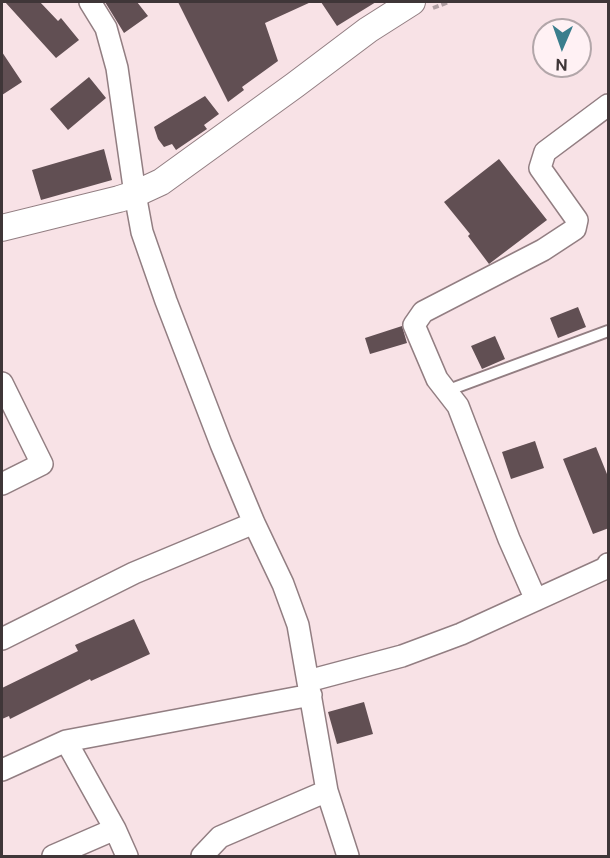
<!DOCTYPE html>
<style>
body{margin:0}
#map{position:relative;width:610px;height:858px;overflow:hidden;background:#f8e2e6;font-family:"Public Sans",sans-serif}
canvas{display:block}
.frame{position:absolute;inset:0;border:3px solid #3f3638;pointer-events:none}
.north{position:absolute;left:532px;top:18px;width:60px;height:60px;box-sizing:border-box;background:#fff1f4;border:2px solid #b2a6a9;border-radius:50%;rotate:182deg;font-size:16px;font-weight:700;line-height:24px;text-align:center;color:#3f3638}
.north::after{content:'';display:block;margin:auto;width:21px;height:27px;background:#3a7e8d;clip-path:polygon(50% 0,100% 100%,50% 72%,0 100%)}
</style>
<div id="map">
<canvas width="610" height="858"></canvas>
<div class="frame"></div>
<div class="north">N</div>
</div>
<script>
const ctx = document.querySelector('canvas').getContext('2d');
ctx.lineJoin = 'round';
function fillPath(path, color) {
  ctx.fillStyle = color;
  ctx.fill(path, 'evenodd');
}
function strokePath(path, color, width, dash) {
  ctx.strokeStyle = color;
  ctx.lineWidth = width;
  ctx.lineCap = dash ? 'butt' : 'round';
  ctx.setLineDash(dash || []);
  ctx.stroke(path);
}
fillPath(new Path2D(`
 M5 2H40L58 21 61 18 79 40 56 58Z
 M105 2H137L148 16 124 33Z
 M178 2H311L265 23 278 61 242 87 244 90 228 102Z
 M321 2H376L337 26Z
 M2 52 22 82 2 95Z
 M89 77 106 98 68 130 50 109Z
 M205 96 219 114 204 125 207 129 176 150 172 144 164 147 158 139 154 127Z
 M104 149 112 180 41 200 32 170Z
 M499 159 547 220 489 264 468 236 470 234 444 202Z
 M578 307 586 327 558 338 550 318Z
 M402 326 407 343 370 354 365 338Z
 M495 336 505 359 482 369 471 346Z
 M535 441 544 468 511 479 502 452Z
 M596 447 609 479V528L593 534 563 459Z
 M134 619 150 654 91 681 90 679 10 719 9 716 2 719V688L78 651 75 645Z
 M364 702 373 734 337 744 328 712Z`), '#614f53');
const service = new Path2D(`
 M446 391 608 331`);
const minor = new Path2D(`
 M90 2 106 28 117 68 135 194 142 232 166 301 221 444 254 523 283 584 298 625 327 791 348 856
 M2 383 42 464 2 484
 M536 600 509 539 458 406 437 379 414 325 423 312 543 250 575 229 577 220 540 168 545 152 608 105
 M2 639 134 573 254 523
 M308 681 402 656 461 634 608 567V564
 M66 741 311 695
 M2 770 66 741 115 829 127 856
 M53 856 115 829
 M202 856 220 837 327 791`);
const tertiary = new Path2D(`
 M2 228 119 199 135 194 161 182 295 85 368 30 412 2`);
strokePath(service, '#927e82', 14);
strokePath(minor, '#927e82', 24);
strokePath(tertiary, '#927e82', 28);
strokePath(new Path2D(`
 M433 8 449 2`), '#b09fa3', 4, [6, 3]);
strokePath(service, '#fff', 10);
strokePath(minor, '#fff', 21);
strokePath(tertiary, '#fff', 26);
</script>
